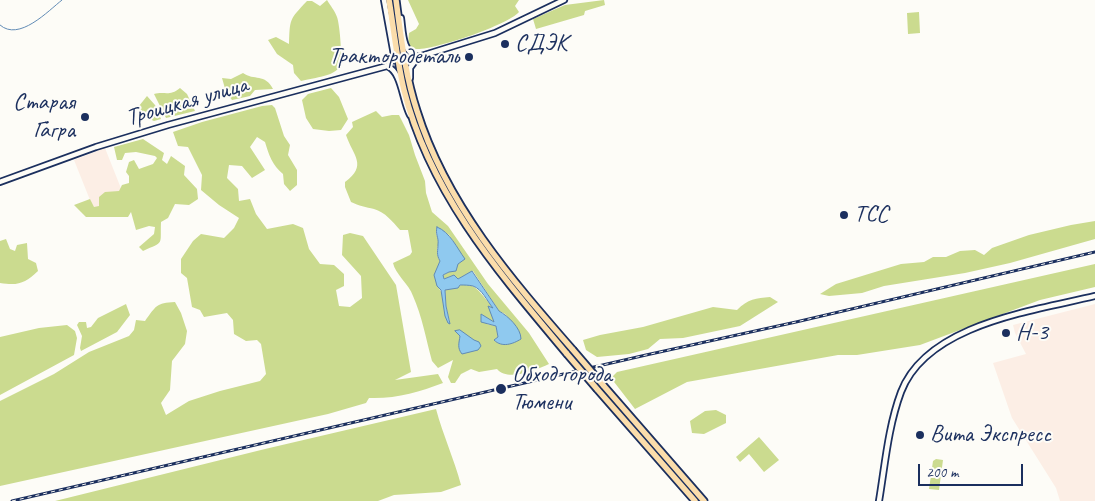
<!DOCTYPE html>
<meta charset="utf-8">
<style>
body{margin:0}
#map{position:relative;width:1095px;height:501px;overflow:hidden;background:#fdfcf7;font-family:Caveat,sans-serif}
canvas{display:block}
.scale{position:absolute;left:918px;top:464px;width:105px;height:22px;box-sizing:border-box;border:2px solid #1b2f5e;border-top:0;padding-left:6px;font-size:15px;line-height:18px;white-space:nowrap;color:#1b2f5e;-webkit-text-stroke:4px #fdfcf7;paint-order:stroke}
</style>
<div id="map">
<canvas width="1095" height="501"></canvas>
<div class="scale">200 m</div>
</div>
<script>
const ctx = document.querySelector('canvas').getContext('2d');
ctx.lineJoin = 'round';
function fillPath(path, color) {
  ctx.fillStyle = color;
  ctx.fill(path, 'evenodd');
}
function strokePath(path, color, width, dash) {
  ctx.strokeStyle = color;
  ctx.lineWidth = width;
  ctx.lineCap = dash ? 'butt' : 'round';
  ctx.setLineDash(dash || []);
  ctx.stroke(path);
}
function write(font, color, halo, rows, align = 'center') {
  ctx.font = font + ' Caveat,sans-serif';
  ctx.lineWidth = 4;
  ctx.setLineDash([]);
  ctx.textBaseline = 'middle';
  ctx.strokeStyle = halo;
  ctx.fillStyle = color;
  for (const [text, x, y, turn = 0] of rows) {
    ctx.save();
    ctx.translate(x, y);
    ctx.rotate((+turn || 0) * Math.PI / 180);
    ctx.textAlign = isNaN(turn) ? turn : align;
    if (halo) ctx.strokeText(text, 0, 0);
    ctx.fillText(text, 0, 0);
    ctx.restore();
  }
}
fillPath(new Path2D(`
 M105 148 124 196 94 210 74 160Z
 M1095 304V501H1060L1056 488 1012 418 993 363 1026 354 1015 333 1013 325Z`), '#fceee5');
fillPath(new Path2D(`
 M327 0C330 5 335 11 337 17 340 25 343 62 339 68 331 77 312 78 301 81L294 73 293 65 277 54 268 40 276 37 289 44C290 19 289 20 307 1H312L320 6Z
 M408 0H519L515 6 519 12C508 25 436 49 418 49 413 49 411 47 408 44L409 33 416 29 419 24Z
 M604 0 605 5 585 11 584 15 536 29 533 19 565 5Z
 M919 12 920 33 908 34 907 13Z
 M243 73C254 81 265 73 273 89L255 90 250 96 232 100 226 92 222 78 231 79Z
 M180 88 187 94 195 111 166 118 154 94C165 91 169 97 180 88Z
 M331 88 339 97 348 119 341 130 329 131 313 129 306 118 302 100 308 94Z
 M147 96 155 105 161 119 154 121 141 115 139 106Z
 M272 105 275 108 284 136 290 145 288 155 297 170V185L290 191 284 184 283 174C272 165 269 155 265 142L257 137 250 147 265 170 252 178 242 166 229 165 227 178 238 189 239 201 250 199 256 214 267 229 293 224 303 228 309 249 320 264 334 265 344 274V286L336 290 339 306 350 307 362 298 361 276 342 255 343 235 350 233 363 236 396 285 411 372 395 380 438 374 443 383C419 392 396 399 369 398L366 403 328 414 0 486V401L54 374 89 352 129 336 134 330 136 320 145 321C156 306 156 303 175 302L181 313 187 331 185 344 172 361 170 390 161 403 166 415 189 401 220 391 260 381 266 374 261 344 257 340 246 341 234 334 233 320 227 313 204 317 200 310 192 307 187 278 181 273V259L193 241 201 234 224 238 234 228 239 218 219 205 201 190 202 175 188 147 178 146 173 132 202 122 262 106Z
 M376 111 382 117 392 115H399L409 135 415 155 425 181 426 193 432 212 448 226 488 284 529 333 549 364C535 370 508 382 497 369L479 372 471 369 461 374 455 383H451L448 377 453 360 438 368 432 361C426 339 422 316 413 296 409 284 395 274 393 263L410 255 412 252 408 230H400C393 222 385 212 374 209 366 207 359 206 351 202L345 187V182C368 165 353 156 346 135L353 127 352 122ZM437 227 449 235 455 245 449 272 442 276 445 279 454 275 458 279 473 271 499 311 505 314 511 322 498 343 495 340 498 337 496 326 487 324 481 315 494 323 495 309C474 288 477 278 445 290L446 306 450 323C441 311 447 296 437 286L440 261 438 257 437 249 439 243 436 233Z
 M143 139 164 153 162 160 167 164 171 156 185 166 184 175 197 189 198 199 189 205 175 204 168 218 161 222C160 246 165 241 143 251L139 247 154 234 155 227 149 226 136 230 131 212 128 217H86L74 205 90 199 94 207 99 206V197L105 192 119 191 122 185 129 183V176L126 172 129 162 134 160 139 169 153 164 157 158 155 156 136 152 125 153 122 160H117L114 147Z
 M1095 221V239L1010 263 965 273 884 286 862 293 829 296 820 294 836 284 901 264 924 262 933 257H946L960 251 975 250 984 255 992 248 1029 235 1071 225Z
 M6 239 10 249 15 251 17 245 27 243 28 259 36 263 38 271C25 283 19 286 0 283V241Z
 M1095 264V287L1040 300 920 345 857 355H838L687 382 635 409 611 378 617 372Z
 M770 297 778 302 740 326 683 338 660 339 648 349 629 354 597 357 586 350 583 340 600 335 643 327 713 307 737 310C748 299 756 298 770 297Z
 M126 304 130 315 117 332 81 351 80 348 82 336 77 325 79 322H86L87 328 91 327 98 318Z
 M67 325 75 331 77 338 74 355 0 395V337L39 328Z
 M436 409C443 435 454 459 461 485L441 492 394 495 378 501H55L265 449Z
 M716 410 726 415V423L704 434 692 433 690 421 705 411Z
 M759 437 779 460 764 472 749 454 740 462 736 457Z
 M936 459 943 460 939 490 929 489 933 461Z`), '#cbdb8f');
const water = new Path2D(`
 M437 227C450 232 457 248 465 259L458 264 456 271 449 272 443 275 444 279 454 275 458 279 472 271 499 311C508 316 521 328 521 339 513 344 502 348 494 340L498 337 496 326 481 322V314L494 322 488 306 493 308C487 301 482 289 473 286 469 285 464 285 460 285L458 288 445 290 446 306 450 324 448 323 445 316 441 290 437 286 434 275 440 261C436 254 438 251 438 244 439 238 435 234 437 227Z
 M460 330 474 340 479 342 481 346 478 350 462 354C457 348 459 343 460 336L455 331Z`);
fillPath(water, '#8fc9ef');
strokePath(water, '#618bb5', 1);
strokePath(new Path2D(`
 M0 25C19 42 48 11 62 0`), '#618bb5', 1);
const secondary = new Path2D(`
 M384 0 394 55 393 59 387 66
 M401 18C403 32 402 52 418 57
 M418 57 495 33 564 0
 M387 66C402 72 402 100 410 115
 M410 78V68L418 57
 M0 182 96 147 168 125 387 66
 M879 501C885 465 888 427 901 392 927 324 1033 311 1095 296`);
const highway = new Path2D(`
 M389 0C394 30 397 61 404 90 430 194 500 274 567 354
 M396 0C401 37 405 75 417 111 446 204 511 279 573 350
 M603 385 704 501
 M597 389 695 501`);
strokePath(secondary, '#1b2f5e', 8);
strokePath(highway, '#1b2f5e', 9);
strokePath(secondary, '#fdfcf7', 4.5);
strokePath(highway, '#fbddab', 5.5);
const rail = new Path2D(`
 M12 501 646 355 796 322 1095 252`);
strokePath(rail, '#1b2f5e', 3);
strokePath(rail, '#fdfcf7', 1, [4]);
const highwayBridge = new Path2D(`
 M573 350 603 385
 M567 354 597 389`);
strokePath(highwayBridge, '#1b2f5e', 9, []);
strokePath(highwayBridge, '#fbddab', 5.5);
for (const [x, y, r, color] of [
 [505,44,5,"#1b2f5e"],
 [469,57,5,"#1b2f5e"],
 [85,117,5,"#1b2f5e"],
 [844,215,5,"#1b2f5e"],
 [1006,333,5,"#1b2f5e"],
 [501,389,6,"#1b2f5e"],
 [920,435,5,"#1b2f5e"]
]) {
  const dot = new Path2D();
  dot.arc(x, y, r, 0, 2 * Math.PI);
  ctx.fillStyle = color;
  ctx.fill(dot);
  strokePath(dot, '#fdfcf7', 2);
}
write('24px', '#1b2f5e', '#fdfcf7', [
 ["СДЭК",515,44],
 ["Трактородеталь",459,57,"right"],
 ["Старая",75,103,"right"],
 ["Гагра",75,131,"right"],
 ["ТСС",854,215],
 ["Н-3",1016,333],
 ["Обход города",512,375],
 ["Тюмени",512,403],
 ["Вита Экспресс",930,435]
], 'left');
write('24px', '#1b2f5e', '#fdfcf7', [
 ["Троицкая улица",187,102,-16]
]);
</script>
